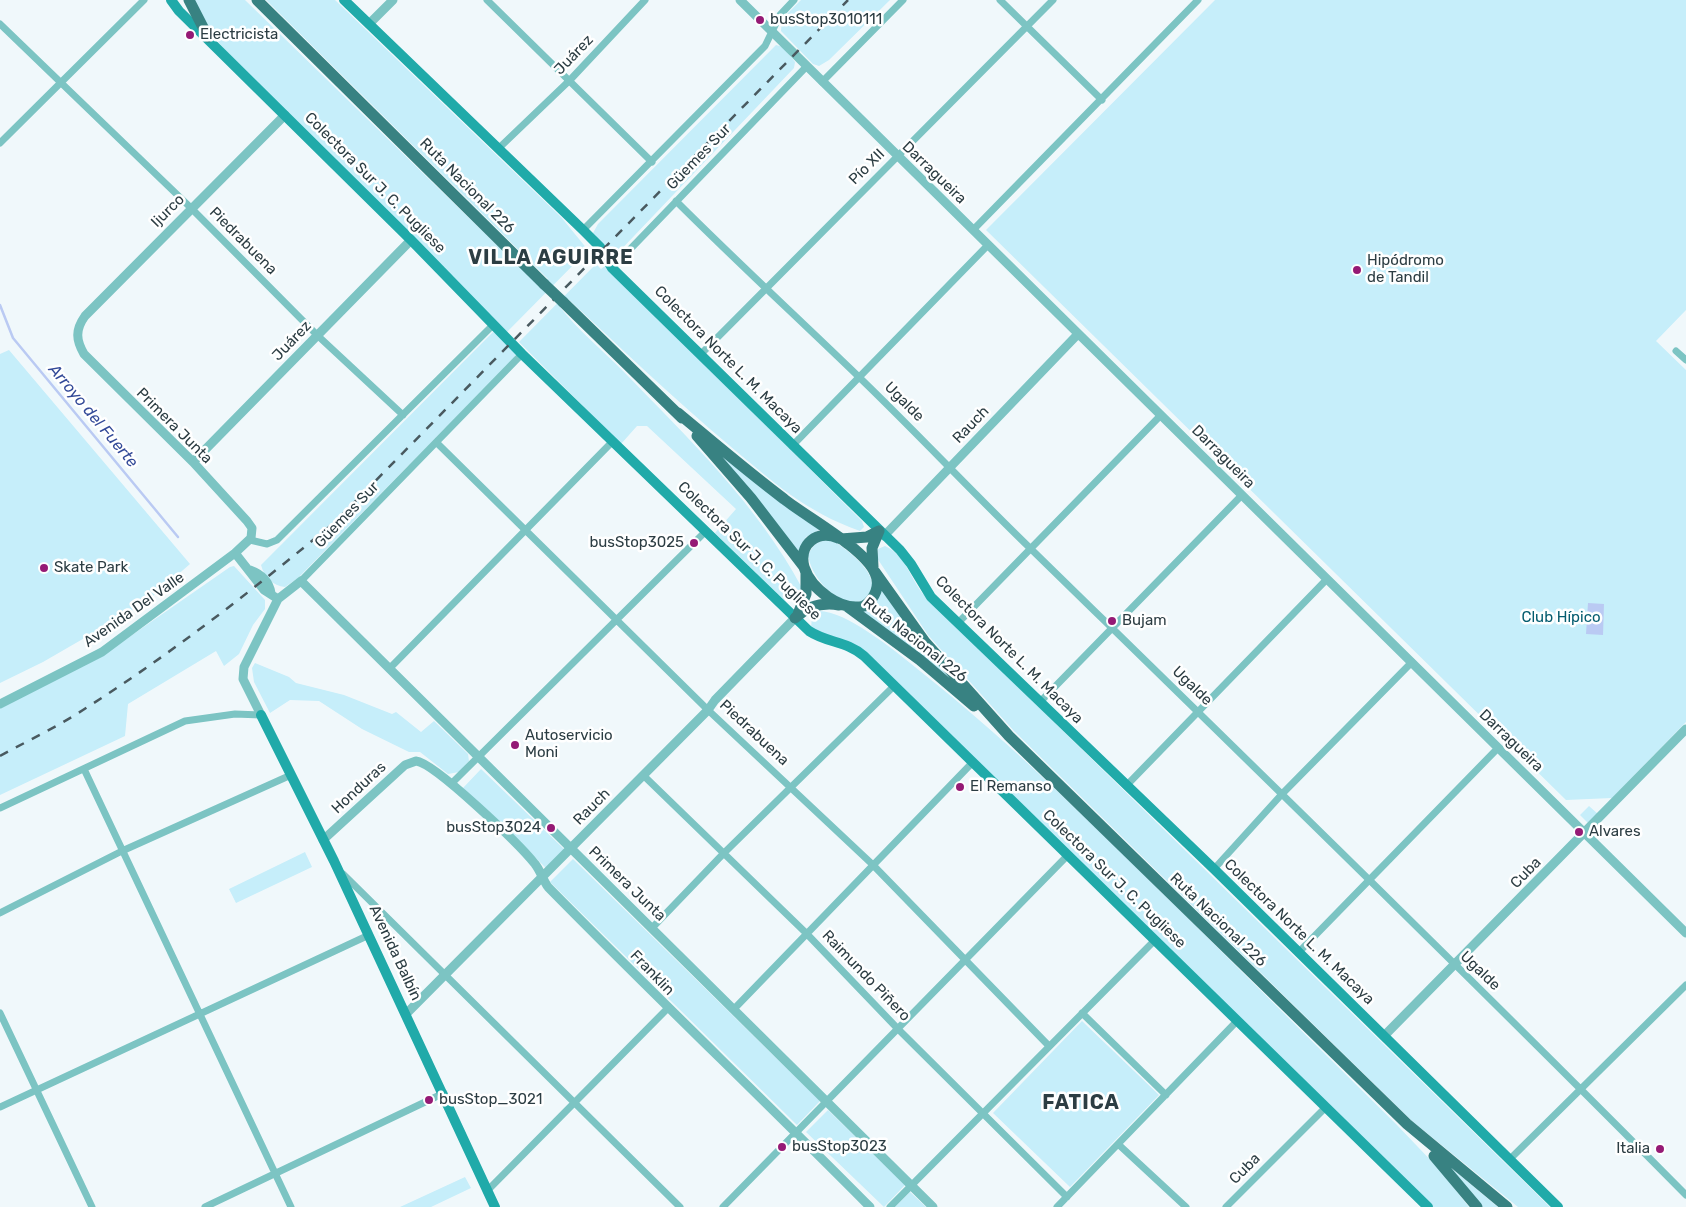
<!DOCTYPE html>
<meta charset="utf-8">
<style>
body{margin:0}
canvas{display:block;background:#f0f8fb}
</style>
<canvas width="1686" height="1207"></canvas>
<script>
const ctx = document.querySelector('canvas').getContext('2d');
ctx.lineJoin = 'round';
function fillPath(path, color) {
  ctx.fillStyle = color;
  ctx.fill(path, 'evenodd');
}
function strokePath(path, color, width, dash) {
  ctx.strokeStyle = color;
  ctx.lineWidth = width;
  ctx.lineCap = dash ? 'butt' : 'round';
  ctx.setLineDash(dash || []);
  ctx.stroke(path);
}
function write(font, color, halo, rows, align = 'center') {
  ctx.font = font + ' Rubik,sans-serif';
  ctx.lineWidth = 5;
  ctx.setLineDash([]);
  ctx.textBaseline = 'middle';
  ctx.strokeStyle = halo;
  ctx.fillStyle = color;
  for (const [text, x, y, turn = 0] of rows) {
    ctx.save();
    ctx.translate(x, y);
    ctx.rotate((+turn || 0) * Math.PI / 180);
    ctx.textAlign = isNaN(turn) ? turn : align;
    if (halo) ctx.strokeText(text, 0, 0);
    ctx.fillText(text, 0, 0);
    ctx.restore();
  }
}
fillPath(new Path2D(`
 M194 0H245L540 287 548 279 266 0H335L561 217 588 250 507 332 227 52 212 35Z
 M801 0H890L829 60 819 66 813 64 781 31 782 19Z
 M1215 0H1686V310L1656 341 1686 370V722L1612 798 1566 800 986 230Z
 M776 45 783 47 795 62 794 68 615 256 609 257 593 233 598 224Z
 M596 264 601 269 605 266 608 268 862 521 864 527 860 531C806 512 773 482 730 446 674 399 621 348 567 298L559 306C577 329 602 350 623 371 688 438 758 505 802 588L797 599 788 601 784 600 715 533 736 509 647 426H637L621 444 519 342Z
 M493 332 500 335 516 354 514 358 298 578 285 587C273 586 264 577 261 565Z
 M9 350 190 564 145 603 43 662 0 683V354Z
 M715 449 821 529 806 537 797 554Z
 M832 540C848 550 892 582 862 601 837 608 811 577 808 555 815 542 818 541 832 540Z
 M885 546C907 556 910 580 925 596L1550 1207H1518L1412 1121 1014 731 928 635 877 558 878 549Z
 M234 566 265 600V609L253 625 239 654 224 666 216 651 128 704 125 736 0 795V708L99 658 230 567Z
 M883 587 964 692 863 612Z
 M819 611C846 611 894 650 915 667 1017 747 1107 839 1199 929 1264 994 1330 1059 1396 1124L1439 1169 1469 1207H1432L871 658 811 628 812 617Z
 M255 663 289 677 296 683 344 695 392 714 396 712 421 732 434 721 468 754 469 761 459 772 448 774 420 752H409L362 729 319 701 290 700 270 713 254 682 252 668Z
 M481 769 565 850 546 868 463 788Z
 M1589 806 1598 814 1589 824 1580 815Z
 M305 852 312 867 236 903 229 889Z
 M573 859 820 1101 797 1125 550 882Z
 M1082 1021 1159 1095 1070 1187 993 1113Z
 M828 1110 905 1185 884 1207 806 1132Z
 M1443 1161 1498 1207H1481Z
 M465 1177 471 1188 431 1207H400Z
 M910 1192 926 1207H895Z`), '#c6eefa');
fillPath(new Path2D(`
 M1588 603 1604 604 1603 635 1586 634Z`), '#bacaf3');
strokePath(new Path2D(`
 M0 305 13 338 178 537`), '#bacaf3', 2.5);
strokePath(new Path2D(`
 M487 0 652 162
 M1000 0 1102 100
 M0 24 191 208 317 335 403 415
 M822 82 903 0
 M0 143 144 0
 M499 148 570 80 645 0
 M676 201C736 261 799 319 861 379 919 435 974 494 1032 550 1251 764 1470 977 1686 1195
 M583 230 765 46 780 15 794 0
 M973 230 1198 0
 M612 268 807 66
 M1676 351 1686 360
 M701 354 1053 0
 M437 443 708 710 872 864 1049 1046
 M792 446 988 245
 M250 540 267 544 277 540 494 324
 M301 581 522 354
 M958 623 1161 415
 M390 668 613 441
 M1040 702 1242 495
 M84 769 291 1207
 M643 775 806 933 898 1029 1067 1197
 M452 783 706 531
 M1126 786 1327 579
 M0 808 185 721 235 714 261 715
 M1214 869 1282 794 1412 662
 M343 874 680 1207
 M0 913 122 851 291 775
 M652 928 724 853 894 686
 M1298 953 1498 748
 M734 1009 972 763
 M0 1013 92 1207
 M1082 1013 1166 1095
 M0 1107 369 935
 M1118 1144 1186 1207
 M1509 1160 1686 985
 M487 1191 667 1009
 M205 1207 444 1093
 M723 1207 1068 855
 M890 1207 1155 940
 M1057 1207 1237 1021
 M1226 1207 1326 1107`), '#7cc4c3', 7);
strokePath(new Path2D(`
 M740 0 1686 933
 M369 24 393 0
 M193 462 411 240
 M884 536 1078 334
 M235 553 264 590 278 599
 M250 570C261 574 269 581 271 593
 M0 704 102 652 235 553 251 538 252 528 247 521 193 462 84 354C76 340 75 330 85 316L285 115
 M261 715 243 679 244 667 278 599 301 581 933 1207
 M323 840 405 765 416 761C435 763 520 845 535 864 540 870 543 880 548 887 654 995 763 1099 870 1207
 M406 1014 708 710 715 700 795 618
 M1384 1036 1686 729`), '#7cc4c3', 9);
strokePath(new Path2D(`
 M171 0 179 11 411 240 522 354 809 631C827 643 847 641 864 656L1428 1207
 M344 0 583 230 600 247 612 268 900 550 911 564 931 597 1214 869 1558 1207
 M261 715 334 861 495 1207`), '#20aaa9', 10);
strokePath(new Path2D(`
 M189 0 208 37
 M257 0 544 284
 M563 302 682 418
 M678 413C713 442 748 472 784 499 808 518 864 548 875 573 881 585 875 599 864 606 841 612 811 589 804 567 798 544 818 529 838 538
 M697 436 751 498 804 567
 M841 539 867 537 879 531
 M873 567 872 548 879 531
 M875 572 925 642 1009 736 1407 1124 1507 1207
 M848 607 920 660 974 706
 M798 614 806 594V572
 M795 618C808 606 822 602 839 605
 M1434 1156 1477 1207`), '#388282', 11);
strokePath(new Path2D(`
 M0 756C29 740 59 726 86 708 174 652 255 588 335 522L848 0`), '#49595f', 2.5, [9, 9]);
strokePath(new Path2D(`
 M544 284 563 302`), '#388282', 11);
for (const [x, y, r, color] of [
 [760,20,5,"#951a75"],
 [190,35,5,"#951a75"],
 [1357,270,5,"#951a75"],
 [694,543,5,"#951a75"],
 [44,568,5,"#951a75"],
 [1112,621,5,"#951a75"],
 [515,745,5,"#951a75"],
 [960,787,5,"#951a75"],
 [551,828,5,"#951a75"],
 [1579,832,5,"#951a75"],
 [429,1100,5,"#951a75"],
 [782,1147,5,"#951a75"],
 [1660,1149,5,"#951a75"]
]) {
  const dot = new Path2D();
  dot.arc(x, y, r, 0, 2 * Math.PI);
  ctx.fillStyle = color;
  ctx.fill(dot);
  strokePath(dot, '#fff', 2);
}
write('15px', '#2c3d43', '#fff', [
 ["busStop3010111",770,20],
 ["Electricista",200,35],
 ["Hipódromo",1367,261],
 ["de Tandil",1367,278],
 ["busStop3025",684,543,"right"],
 ["Skate Park",54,568],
 ["Bujam",1122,621],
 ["Autoservicio",525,736],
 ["Moni",525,753],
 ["El Remanso",970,787],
 ["busStop3024",541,828,"right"],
 ["Alvares",1589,832],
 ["busStop_3021",439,1100],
 ["busStop3023",792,1147],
 ["Italia",1650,1149,"right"]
], 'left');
write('15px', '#2c3d43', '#fff', [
 ["Juárez",574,55,-46],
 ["Güemes Sur",699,157,-46],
 ["Pío XII",867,167,-45],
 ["Darragueira",934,173,44],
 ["Colectora Sur J. C. Pugliese",375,183,45],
 ["Ruta Nacional 226",467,186,45],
 ["Ijurco",168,211,-45],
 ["Piedrabuena",243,241,45],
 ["Juárez",292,341,-46],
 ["Colectora Norte L. M. Macaya",728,360,45],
 ["Ugalde",904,402,45],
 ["Rauch",971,425,-46],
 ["Primera Junta",174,426,45],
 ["Darragueira",1223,457,45],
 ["Güemes Sur",347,515,-46],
 ["Colectora Sur J. C. Pugliese",749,551,44],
 ["Avenida Del Valle",134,610,-35],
 ["Ruta Nacional 226",915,640,38],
 ["Colectora Norte L. M. Macaya",1009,650,45],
 ["Ugalde",1192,686,44],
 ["Piedrabuena",754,733,43],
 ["Darragueira",1511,741,44],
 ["Honduras",359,788,-43],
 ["Rauch",592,807,-45],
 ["Cuba",1526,873,-46],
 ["Colectora Sur J. C. Pugliese",1114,879,44],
 ["Primera Junta",627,884,44],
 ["Ruta Nacional 226",1218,920,44],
 ["Colectora Norte L. M. Macaya",1299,932,44],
 ["Avenida Balbín",395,953,65],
 ["Ugalde",1480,971,44],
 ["Franklin",652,973,46],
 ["Raimundo Piñero",866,976,46],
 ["Cuba",1245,1169,-45]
]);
write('15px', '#045c6f', '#fff', [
 ["Club Hípico",1561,618]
]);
write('italic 16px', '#334a98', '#fff', [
 ["Arroyo del Fuerte",93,416,50]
]);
ctx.letterSpacing = '1px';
write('bold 20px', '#2c3d43', '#fff', [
 ["VILLA AGUIRRE",551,258],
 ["FATICA",1081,1103]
]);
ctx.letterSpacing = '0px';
</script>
